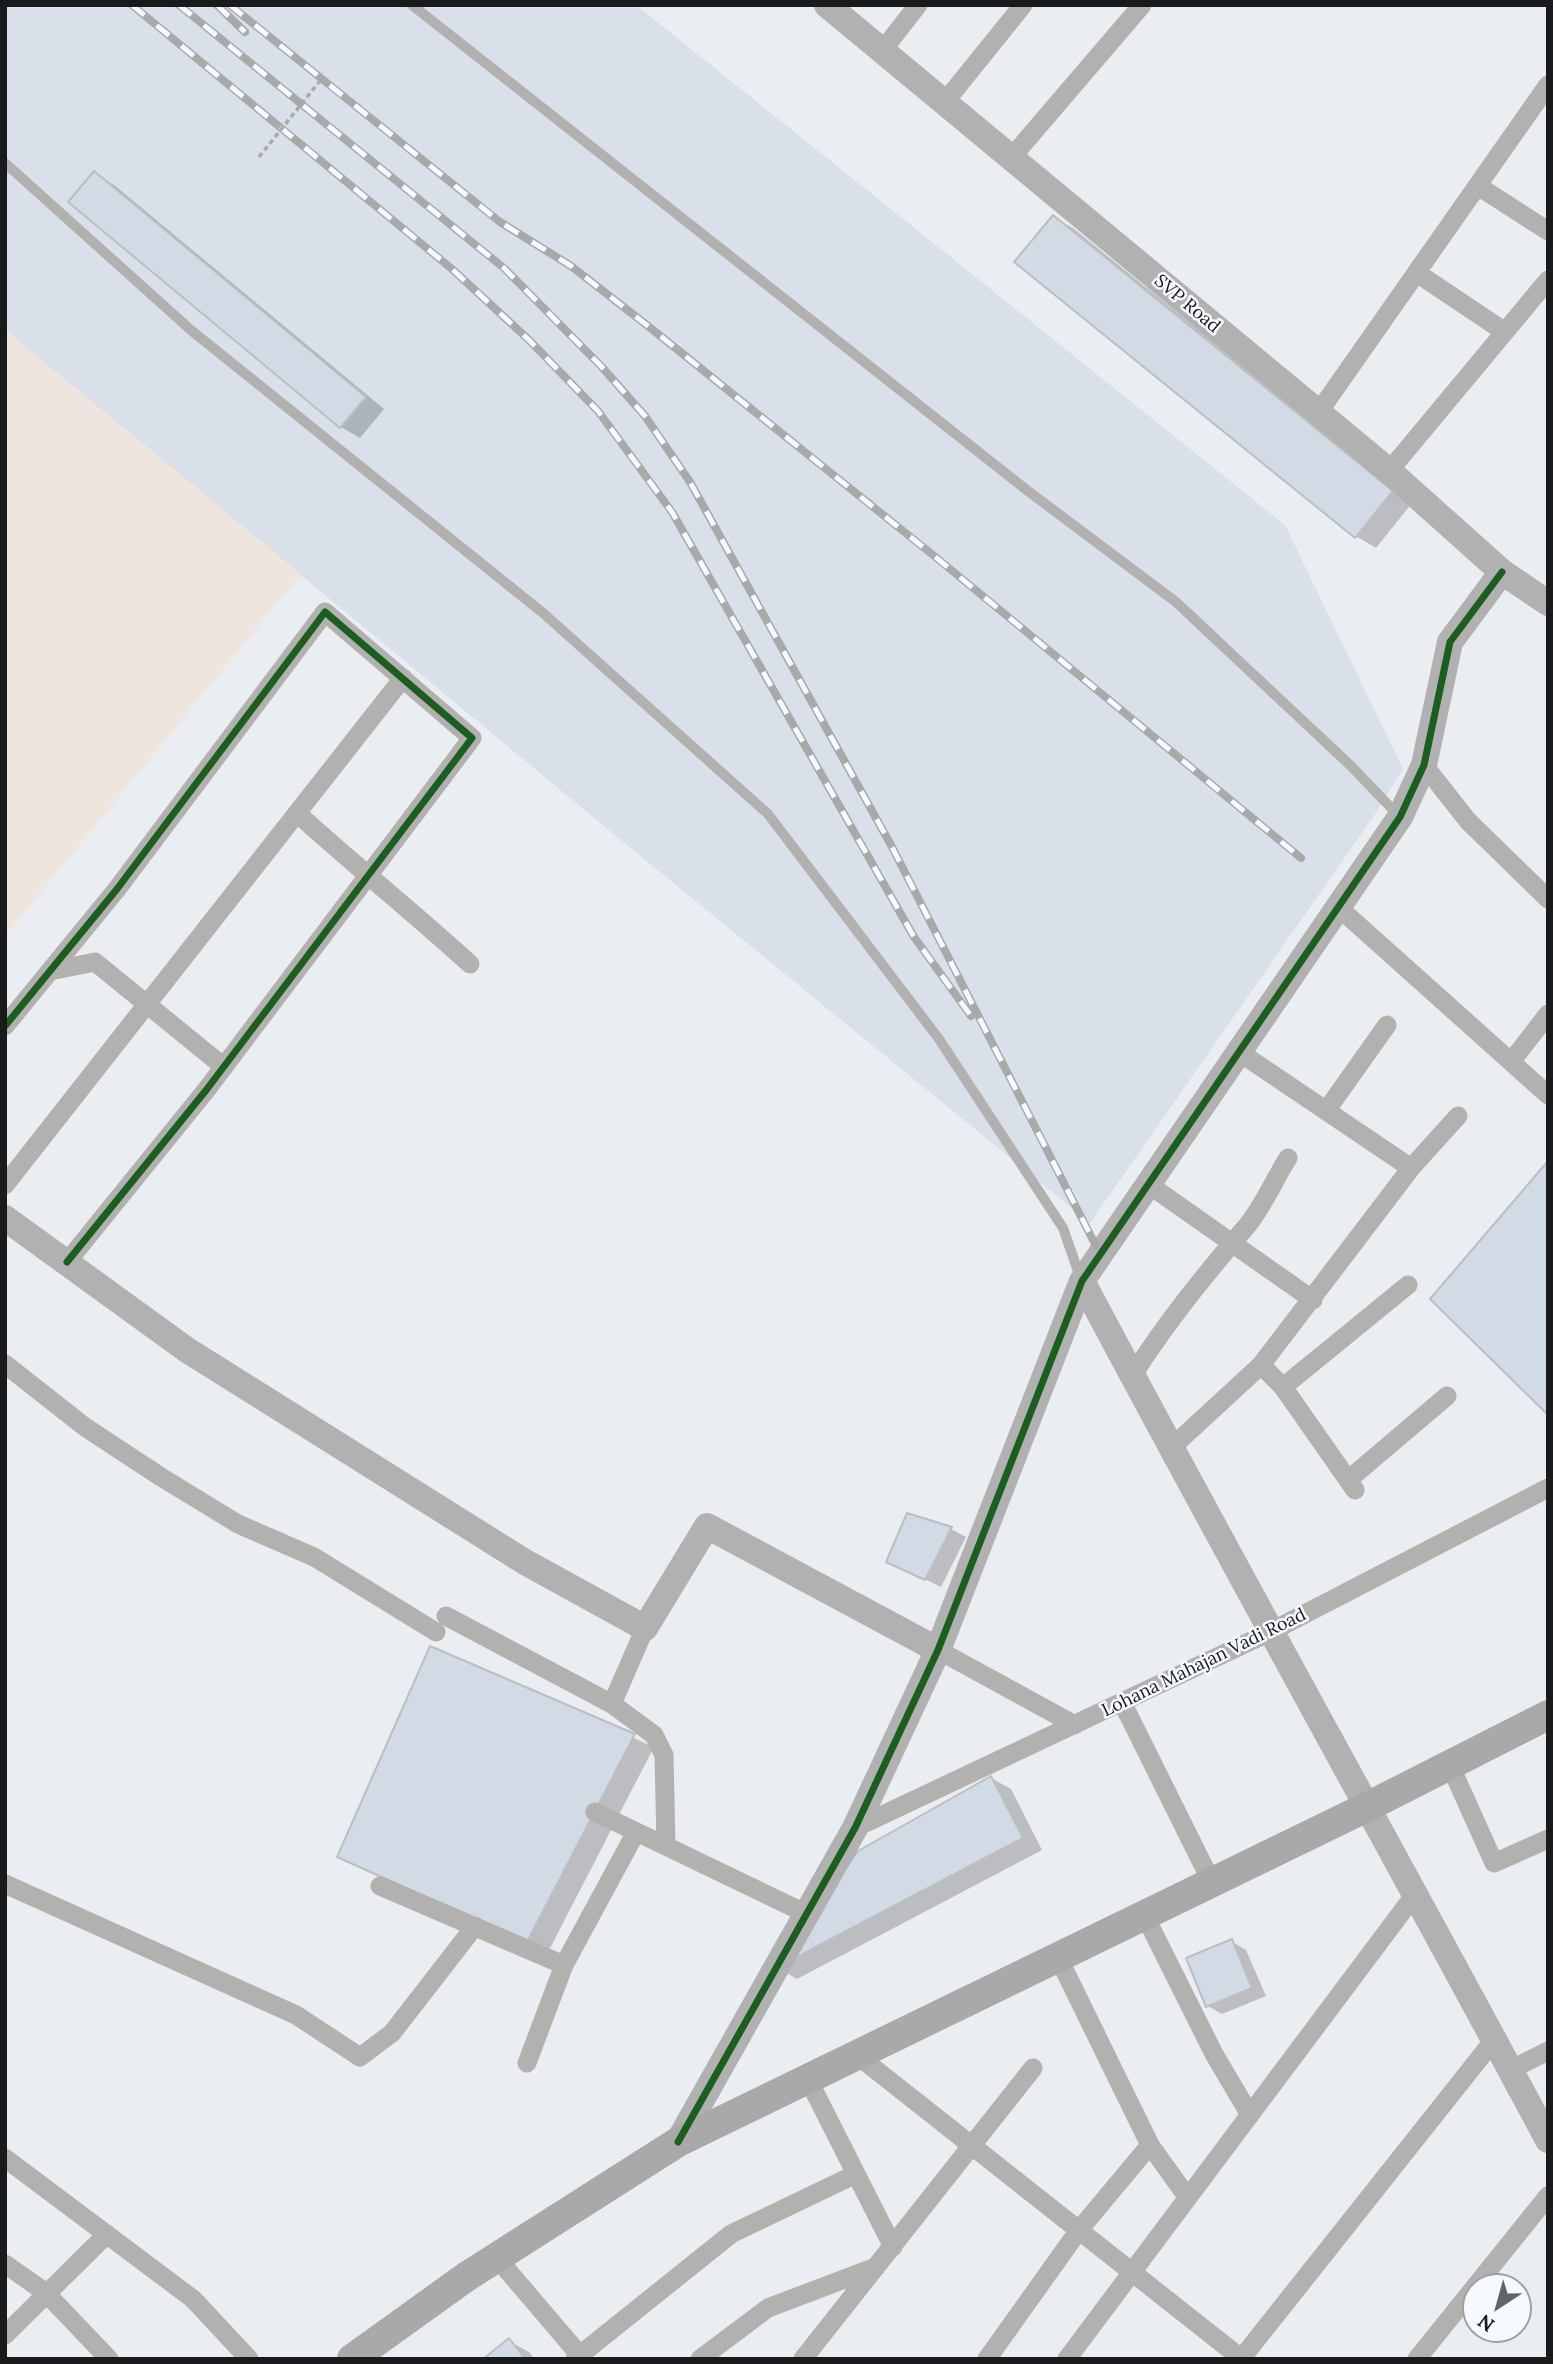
<!DOCTYPE html>
<style>
body{margin:0}
#map{position:relative;width:1553px;height:2364px;overflow:hidden;background:#eaedf1;font-family:Lora,serif}
canvas{display:block}
.frame{position:absolute;inset:0;border:7px solid #181a1c;pointer-events:none}
.north{position:absolute;left:1462px;top:2273px;width:70px;height:70px;box-sizing:border-box;background:#f6f9fe;border:2px solid #9da0a4;border-radius:50%;rotate:216deg;font-size:19px;font-weight:700;line-height:28px;text-align:center;color:#181a1c}
.north::after{content:'';display:block;margin:auto;width:24px;height:32px;background:#626467;clip-path:polygon(50% 0,100% 100%,50% 72%,0 100%)}
</style>
<div id="map">
<canvas width="1553" height="2364"></canvas>
<div class="frame"></div>
<div class="north">N</div>
</div>
<script>
const ctx = document.querySelector('canvas').getContext('2d');
ctx.lineJoin = 'round';
function fillPath(path, color) {
  ctx.fillStyle = color;
  ctx.fill(path, 'evenodd');
}
function strokePath(path, color, width, dash) {
  ctx.strokeStyle = color;
  ctx.lineWidth = width;
  ctx.lineCap = dash ? 'butt' : 'round';
  ctx.setLineDash(dash || []);
  ctx.stroke(path);
}
function write(font, color, halo, rows, align = 'center') {
  ctx.font = font + ' Lora,serif';
  ctx.lineWidth = 5;
  ctx.setLineDash([]);
  ctx.textBaseline = 'middle';
  ctx.strokeStyle = halo;
  ctx.fillStyle = color;
  for (const [text, x, y, turn = 0] of rows) {
    ctx.save();
    ctx.translate(x, y);
    ctx.rotate((+turn || 0) * Math.PI / 180);
    ctx.textAlign = isNaN(turn) ? turn : align;
    if (halo) ctx.strokeText(text, 0, 0);
    ctx.fillText(text, 0, 0);
    ctx.restore();
  }
}
fillPath(new Path2D(`
 M5 5H636L1285 525 1403 769 1375 814 1090 1223 622 841 5 330Z`), '#d9e0e9');
fillPath(new Path2D(`
 M5 330 301 574 5 936Z`), '#ede5de');
fillPath(new Path2D(`
 M94 173 114 185 384 409 360 438 341 427Z
 M1053 217 1073 228 1412 503 1376 548 1356 536Z
 M908 1515 951 1529 966 1537 941 1587 888 1561Z
 M431 1648 654 1747 548 1952 339 1856Z
 M991 1778 1011 1789 1042 1850 797 1979 778 1968Z
 M1231 1941 1246 1950 1266 1996 1222 2014 1208 2006Z
 M509 2341 529 2352 535 2359H486Z`), '#0003');
const building = new Path2D(`
 M94 171 366 397 340 428 68 202Z
 M1053 215 1393 491 1355 538 1014 262Z
 M1548 1161V1415L1430 1299Z
 M907 1513 952 1527 925 1580 886 1562Z
 M430 1646 635 1734 527 1942 337 1857Z
 M991 1776 1023 1838 776 1968 858 1851Z
 M1232 1939 1252 1988 1206 2007 1186 1958Z
 M509 2338 525 2359H483Z`);
fillPath(building, '#d1dae5');
strokePath(building, '#bcbec2', 2);
strokePath(new Path2D(`
 M412 5 1028 491 1176 602 1351 766 1398 815
 M5 163 192 331 543 613 768 814 939 1039 1063 1228 1080 1277`), '#b2b1b0', 10);
strokePath(new Path2D(`
 M882 51 918 5
 M944 103 1023 5
 M1011 158 1142 5
 M1478 186 1548 231
 M1417 273 1505 332
 M1318 413 1548 85
 M1389 471 1548 280
 M1424 765 1468 821 1548 899
 M297 813C354 865 413 912 470 964
 M1338 907 1548 1095
 M50 971 95 962 224 1067
 M5 1026 117 889 325 612 472 738 207 1089 67 1262
 M1239 1052 1411 1168
 M1511 1062 1548 1014
 M1326 1111 1387 1025
 M1148 1184 1313 1300
 M5 1185 403 678
 M5 1364 85 1427 161 1477 238 1524 314 1557 436 1632
 M1261 1365 1283 1387 1355 1490
 M1132 1376C1168 1320 1204 1276 1246 1227 1263 1207 1274 1180 1288 1158
 M1283 1387 1408 1285
 M1171 1448 1261 1365 1411 1168 1458 1116
 M1348 1480 1447 1396
 M446 1616 612 1704 654 1735 664 1755 666 1846
 M938 1650 1075 1725
 M1122 1702 1212 1883
 M612 1704 645 1628
 M1450 1765 1494 1863 1548 1839
 M595 1812 807 1914
 M855 1828 1270 1632 1548 1488
 M5 1884 296 2015 360 2057 392 2033 475 1926
 M380 1886 564 1965
 M1145 1916 1214 2054 1250 2115
 M1058 1957 1150 2145 1188 2198
 M857 2055 1242 2359
 M527 2063 564 1965 636 1832
 M1510 2070 1548 2051
 M808 2079 893 2247
 M5 2158 193 2299 249 2359
 M497 2258 583 2359
 M5 2264 45 2292 109 2359
 M5 2335 107 2234
 M575 2359 731 2234 856 2174
 M700 2359 768 2308 876 2267
 M803 2359 1033 2068
 M987 2359 1079 2230 1150 2145
 M1067 2359 1416 1893
 M1241 2359 1494 2040
 M1417 2359 1548 2196`), '#b2b1b0', 19);
strokePath(new Path2D(`
 M827 5 1389 471 1502 572 1548 603
 M5 1218 187 1350 525 1562 645 1628 707 1526 938 1650
 M1082 1281C1235 1569 1394 1853 1548 2140
 M678 2142 855 1828 938 1650 1082 1281 1400 817 1424 765 1450 642 1502 572`), '#b0b1b0', 26);
strokePath(new Path2D(`
 M352 2359 466 2277 678 2142 1369 1806 1548 1715`), '#a9a9aa', 30);
const rail = new Path2D(`
 M132 5 452 269 528 339 598 411 672 512 914 937 971 1016
 M179 5 504 268 601 366 645 416 690 482 892 847 1096 1246
 M217 5 245 32
 M230 5 500 222 571 266 648 326 933 555 1301 858`);
strokePath(rail, '#a9a9aa', 8);
strokePath(rail, '#f6f9fe', 5, [16]);
strokePath(new Path2D(`
 M259 157 323 77`), '#aaaaab', 3.5, [5, 3.5]);
strokePath(new Path2D(`
 M5 1026 117 889 325 612 472 738 207 1089 67 1262
 M678 2142 855 1828 938 1650 1082 1281 1400 817 1424 765 1450 642 1502 572`), '#1b5e20', 7);
write('18px', '#181a1c', '#f6f9fe', [
 ["SVP Road",1187,304,40],
 ["Lohana Mahajan Vadi Road",1204,1663,-26]
]);
</script>
